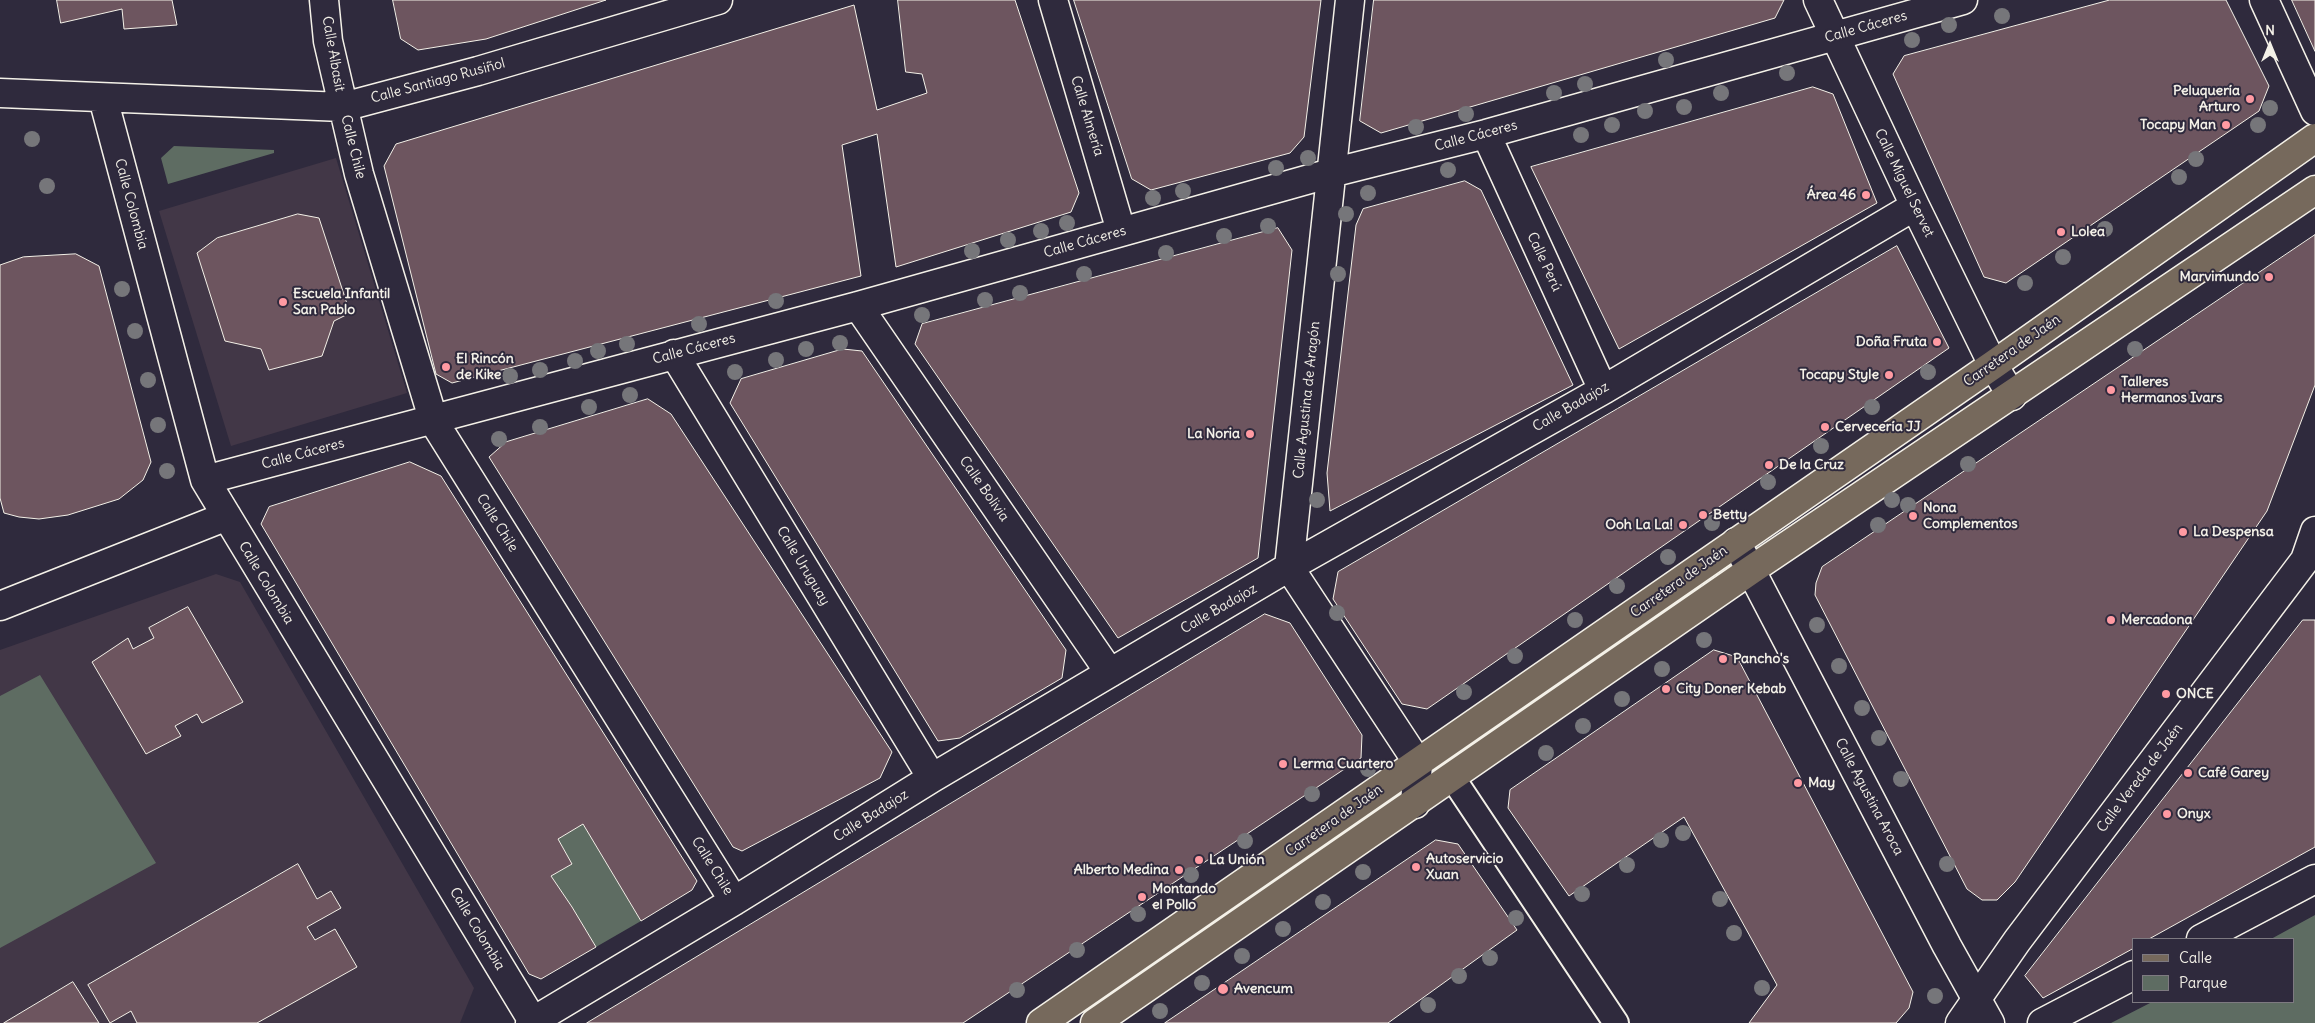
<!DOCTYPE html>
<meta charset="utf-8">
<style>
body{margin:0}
#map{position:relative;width:2315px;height:1023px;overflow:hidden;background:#2f2a3d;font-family:Delius,sans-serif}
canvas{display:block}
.legend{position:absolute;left:2132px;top:938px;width:162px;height:65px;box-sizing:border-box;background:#2f2a3d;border:1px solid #7e7a81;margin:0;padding:6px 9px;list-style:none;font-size:15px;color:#f4f1e8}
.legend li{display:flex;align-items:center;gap:10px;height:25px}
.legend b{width:25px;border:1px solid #7e7a81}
.north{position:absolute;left:2245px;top:20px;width:50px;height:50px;-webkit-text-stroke:4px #2f2a3d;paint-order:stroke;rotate:0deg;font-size:14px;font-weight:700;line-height:20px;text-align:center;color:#f4f1e8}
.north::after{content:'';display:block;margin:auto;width:18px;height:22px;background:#f4f1e8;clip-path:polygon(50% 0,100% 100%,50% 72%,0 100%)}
</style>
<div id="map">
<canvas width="2315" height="1023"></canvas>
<ul class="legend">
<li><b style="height:6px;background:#76695c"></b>Calle</li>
<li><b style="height:14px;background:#5e6c62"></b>Parque</li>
</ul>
<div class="north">N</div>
</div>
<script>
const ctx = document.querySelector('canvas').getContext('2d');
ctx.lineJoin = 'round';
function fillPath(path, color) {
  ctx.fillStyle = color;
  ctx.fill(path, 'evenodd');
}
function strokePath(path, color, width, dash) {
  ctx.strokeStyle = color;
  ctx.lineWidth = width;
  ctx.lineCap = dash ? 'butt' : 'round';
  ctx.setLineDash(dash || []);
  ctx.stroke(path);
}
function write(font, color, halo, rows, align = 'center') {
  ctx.font = font + ' Delius,sans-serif';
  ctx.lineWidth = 4;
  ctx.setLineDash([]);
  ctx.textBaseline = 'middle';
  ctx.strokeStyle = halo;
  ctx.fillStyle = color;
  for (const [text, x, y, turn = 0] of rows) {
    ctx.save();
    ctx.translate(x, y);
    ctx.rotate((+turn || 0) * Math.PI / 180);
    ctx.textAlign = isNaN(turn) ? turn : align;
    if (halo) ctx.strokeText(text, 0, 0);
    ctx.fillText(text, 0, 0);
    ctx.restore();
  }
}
fillPath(new Path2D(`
 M336 158 407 393 231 446 159 211Z
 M216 574 240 582 474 988 460 1023H0V650Z`), '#423747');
fillPath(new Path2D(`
 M174 146 274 150V153L168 184 161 158Z
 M40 675 156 863 0 948V696Z
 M583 824 641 921 596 947 572 907 551 876 572 864 558 839Z
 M2315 915V1023H2111L2152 1002H2294V939H2271Z`), '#5e6c62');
const building = new Path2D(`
 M57 0H172L177 25 124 29 122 9 61 23Z
 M393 0H606L486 39 418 50 401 39Z
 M898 0H1015L1079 193 1071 212 896 267 877 134 842 145 861 276 452 383 436 374 384 166 396 144 854 5 877 110 927 93 922 74 906 72Z
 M1074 0H1321L1304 137 1290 153 1151 190 1132 179Z
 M1374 0H1784L1775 18 1381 133 1360 121Z
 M2110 0H2226L2269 86 2259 111 2006 283 1984 277 1893 74 1904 56Z
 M2292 0H2315V51Z
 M1813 87 1833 94 1877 203 1619 349 1531 167Z
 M1465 181 1481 190 1573 385 1330 511 1327 473 1356 225 1363 209Z
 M298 214 319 218 350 313 334 321 322 356 269 370 261 349 225 341 197 253 217 238Z
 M1278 228 1292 250 1258 558 1118 638 915 344 922 324Z
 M2315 235V385L2267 511 2015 882 1997 900H1982L1967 889 1815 595 1816 583 1822 567Z
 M1897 246 1949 348 1427 709 1402 704 1333 599 1338 572Z
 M76 254 99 266 151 462 143 480 119 499 68 515 39 519 19 517 4 513 0 498V265L23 257Z
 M843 349 862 351 1066 650 1062 678 960 738 938 741 730 403 741 379Z
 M648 399 671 414 892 752 880 778 742 851 733 847 489 457 506 442Z
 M410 462 441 476 697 881 692 890 641 921 583 824 558 839 572 864 551 876 572 907 596 947 541 979 529 974 261 524 269 507Z
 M188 607 243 702 202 723 197 714 175 726 181 736 146 754 92 662 128 638 133 649 154 638 149 628Z
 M1265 614 1290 623 1362 735 1361 758 963 1023H587Z
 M2303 620H2315V847L2149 939H2134V948L2043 998 2025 976Z
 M1714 650 1737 657 1913 992 1909 1008 1896 1023H1749L1777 985 1684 817 1569 896 1508 808 1510 790Z
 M1436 840 1458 844 1517 930 1388 1023H1165Z
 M298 864 317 899 331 891 341 908 307 927 315 940 335 929 357 967 257 1023H137L131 1011 110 1023 88 985Z
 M73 982 99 1023H4Z`);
fillPath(building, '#6d555f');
strokePath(building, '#f4f1e8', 1);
const pedestrian = new Path2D(`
 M1452 777 1616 1023`);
const minor = new Path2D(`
 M324 0 328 41 359 174 434 422 734 901
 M1053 0 1121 231
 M1350 0 1289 567 1418 763 1415 804
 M1818 0 1915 206 1993 365 2012 396
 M2264 0 2315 111
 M0 93 343 107 478 71 718 0
 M103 98 205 480 534 1023
 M1486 134 1603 390
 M858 306 1110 673
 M674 354 932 778
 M205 480 858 306 1331 173 1486 134 1963 0
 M1736 542 1947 946 1990 1023
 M0 606 227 516
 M2201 939 2315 879
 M530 1023 734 901 932 778 1289 567 1603 390 1915 206
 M1960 1023 2017 941 2305 560 2315 531
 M2042 1023 2134 975`);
const primary = new Path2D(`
 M1041 1023 1993 365 2315 138
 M1095 1023 1751 570 2315 190`);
strokePath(pedestrian, '#f4f1e8', 28);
strokePath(minor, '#f4f1e8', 31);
strokePath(primary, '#f4f1e8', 31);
strokePath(pedestrian, '#2f2a3d', 24);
strokePath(minor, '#2f2a3d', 28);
strokePath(primary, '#76695c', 28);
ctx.fillStyle = '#76767a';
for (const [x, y] of [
 [2002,16],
 [1949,25],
 [1912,40],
 [1666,60],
 [1787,73],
 [1585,84],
 [1554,93],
 [1721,93],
 [1684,107],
 [2270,108],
 [1645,111],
 [1466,114],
 [1612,125],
 [2258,125],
 [1416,127],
 [1581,135],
 [32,139],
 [1308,158],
 [2196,159],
 [1276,168],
 [1448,170],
 [2179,177],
 [47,186],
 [1183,191],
 [1368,193],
 [1153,198],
 [1346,214],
 [1067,223],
 [1268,226],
 [2105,229],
 [1041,231],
 [1224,236],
 [1008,240],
 [972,251],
 [1166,253],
 [2063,257],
 [1084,274],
 [1338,274],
 [2025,283],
 [122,289],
 [1020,293],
 [985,300],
 [776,301],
 [922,315],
 [699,324],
 [135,331],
 [840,343],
 [627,344],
 [806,349],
 [2135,349],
 [598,351],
 [776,360],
 [575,361],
 [540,370],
 [735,372],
 [1928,372],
 [510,376],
 [148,380],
 [630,395],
 [589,407],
 [1872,407],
 [158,425],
 [540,427],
 [499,439],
 [1821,446],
 [1968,464],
 [167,471],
 [1768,482],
 [1317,500],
 [1892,500],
 [1908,505],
 [1712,523],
 [1878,525],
 [1668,557],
 [1617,586],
 [1337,613],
 [1575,620],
 [1817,625],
 [1704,640],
 [1515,656],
 [1839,666],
 [1662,669],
 [1464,692],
 [1622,699],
 [1862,708],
 [1583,726],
 [1879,738],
 [1546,753],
 [1368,769],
 [1901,779],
 [1312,794],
 [1683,833],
 [1661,840],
 [1245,841],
 [1947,864],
 [1627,865],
 [1363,872],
 [1191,875],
 [1582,894],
 [1720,899],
 [1323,902],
 [1138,914],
 [1516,918],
 [1283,929],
 [1734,933],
 [1077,950],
 [1242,956],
 [1490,958],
 [1459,976],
 [1202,983],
 [1762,988],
 [1017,990],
 [1935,996],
 [1428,1005],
 [1160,1011]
]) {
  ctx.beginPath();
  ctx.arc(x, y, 8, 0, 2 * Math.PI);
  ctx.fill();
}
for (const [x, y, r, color] of [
 [2250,99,5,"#ff9aa2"],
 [2226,125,5,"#ff9aa2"],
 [1866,195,5,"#ff9aa2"],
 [2061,232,5,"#ff9aa2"],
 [2269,277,5,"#ff9aa2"],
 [283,302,5,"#ff9aa2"],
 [1937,342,5,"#ff9aa2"],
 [446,367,5,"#ff9aa2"],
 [1889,375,5,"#ff9aa2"],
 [2111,390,5,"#ff9aa2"],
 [1825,427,5,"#ff9aa2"],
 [1250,434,5,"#ff9aa2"],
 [1769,465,5,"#ff9aa2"],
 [1703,515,5,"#ff9aa2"],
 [1913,516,5,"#ff9aa2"],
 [1683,525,5,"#ff9aa2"],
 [2183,532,5,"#ff9aa2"],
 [2111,620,5,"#ff9aa2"],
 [1723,659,5,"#ff9aa2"],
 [1666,689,5,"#ff9aa2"],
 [2166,694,5,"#ff9aa2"],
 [1283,764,5,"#ff9aa2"],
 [2188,773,5,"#ff9aa2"],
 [1798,783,5,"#ff9aa2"],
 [2167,814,5,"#ff9aa2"],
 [1199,860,5,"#ff9aa2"],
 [1416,867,5,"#ff9aa2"],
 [1179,870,5,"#ff9aa2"],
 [1142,897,5,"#ff9aa2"],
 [1223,989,6,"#ff9aa2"]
]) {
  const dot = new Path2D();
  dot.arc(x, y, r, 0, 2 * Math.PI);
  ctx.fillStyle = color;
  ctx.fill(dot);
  strokePath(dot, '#2f2a3d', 2);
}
write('14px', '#f4f1e8', '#2f2a3d', [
 ["Calle Cáceres",1866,27,-16],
 ["Calle Albasit",333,54,80],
 ["Calle Santiago Rusiñol",438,81,-15],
 ["Calle Almería",1087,116,73],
 ["Calle Cáceres",1476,136,-15],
 ["Calle Chile",353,147,76],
 ["Calle Miguel Servet",1904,183,64],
 ["Calle Colombia",131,204,75],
 ["Calle Cáceres",1085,242,-16],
 ["Calle Perú",1544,262,65],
 ["Calle Cáceres",694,349,-15],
 ["Carretera de Jaén",2012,351,-35],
 ["Calle Agustina de Aragón",1307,400,-84],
 ["Calle Badajoz",1571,407,-30],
 ["Calle Cáceres",303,454,-15],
 ["Calle Bolivia",984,489,55],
 ["Calle Chile",497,523,58],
 ["Calle Uruguay",803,566,59],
 ["Carretera de Jaén",1679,582,-35],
 ["Calle Colombia",266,583,59],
 ["Calle Badajoz",1219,609,-30],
 ["Calle Vereda de Jaén",2140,778,-53],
 ["Calle Agustina Aroca",1869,797,62],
 ["Calle Badajoz",871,816,-32],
 ["Carretera de Jaén",1334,821,-35],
 ["Calle Chile",712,866,58],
 ["Calle Colombia",477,929,59]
]);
write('bold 14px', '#f4f1e8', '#2f2a3d', [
 ["Peluquería",2240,91,"right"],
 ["Arturo",2240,107,"right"],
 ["Tocapy Man",2216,125,"right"],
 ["Área 46",1856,195,"right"],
 ["Lolea",2071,232],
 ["Marvimundo",2259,277,"right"],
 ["Escuela Infantil",293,294],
 ["San Pablo",293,310],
 ["Doña Fruta",1927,342,"right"],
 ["El Rincón",456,359],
 ["de Kike",456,375],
 ["Tocapy Style",1879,375,"right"],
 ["Talleres",2121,382],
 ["Hermanos Ivars",2121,398],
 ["Cervecería JJ",1835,427],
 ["La Noria",1240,434,"right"],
 ["De la Cruz",1779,465],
 ["Nona",1923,508],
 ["Complementos",1923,524],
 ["Betty",1713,515],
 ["Ooh La La!",1673,525,"right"],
 ["La Despensa",2193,532],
 ["Mercadona",2121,620],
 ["Pancho's",1733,659],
 ["City Doner Kebab",1676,689],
 ["ONCE",2176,694],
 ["Lerma Cuartero",1293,764],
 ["Café Garey",2198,773],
 ["May",1808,783],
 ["Onyx",2177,814],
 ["Autoservicio",1426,859],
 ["Xuan",1426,875],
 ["La Unión",1209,860],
 ["Alberto Medina",1169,870,"right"],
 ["Montando",1152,889],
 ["el Pollo",1152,905],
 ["Avencum",1234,989]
], 'left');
</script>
